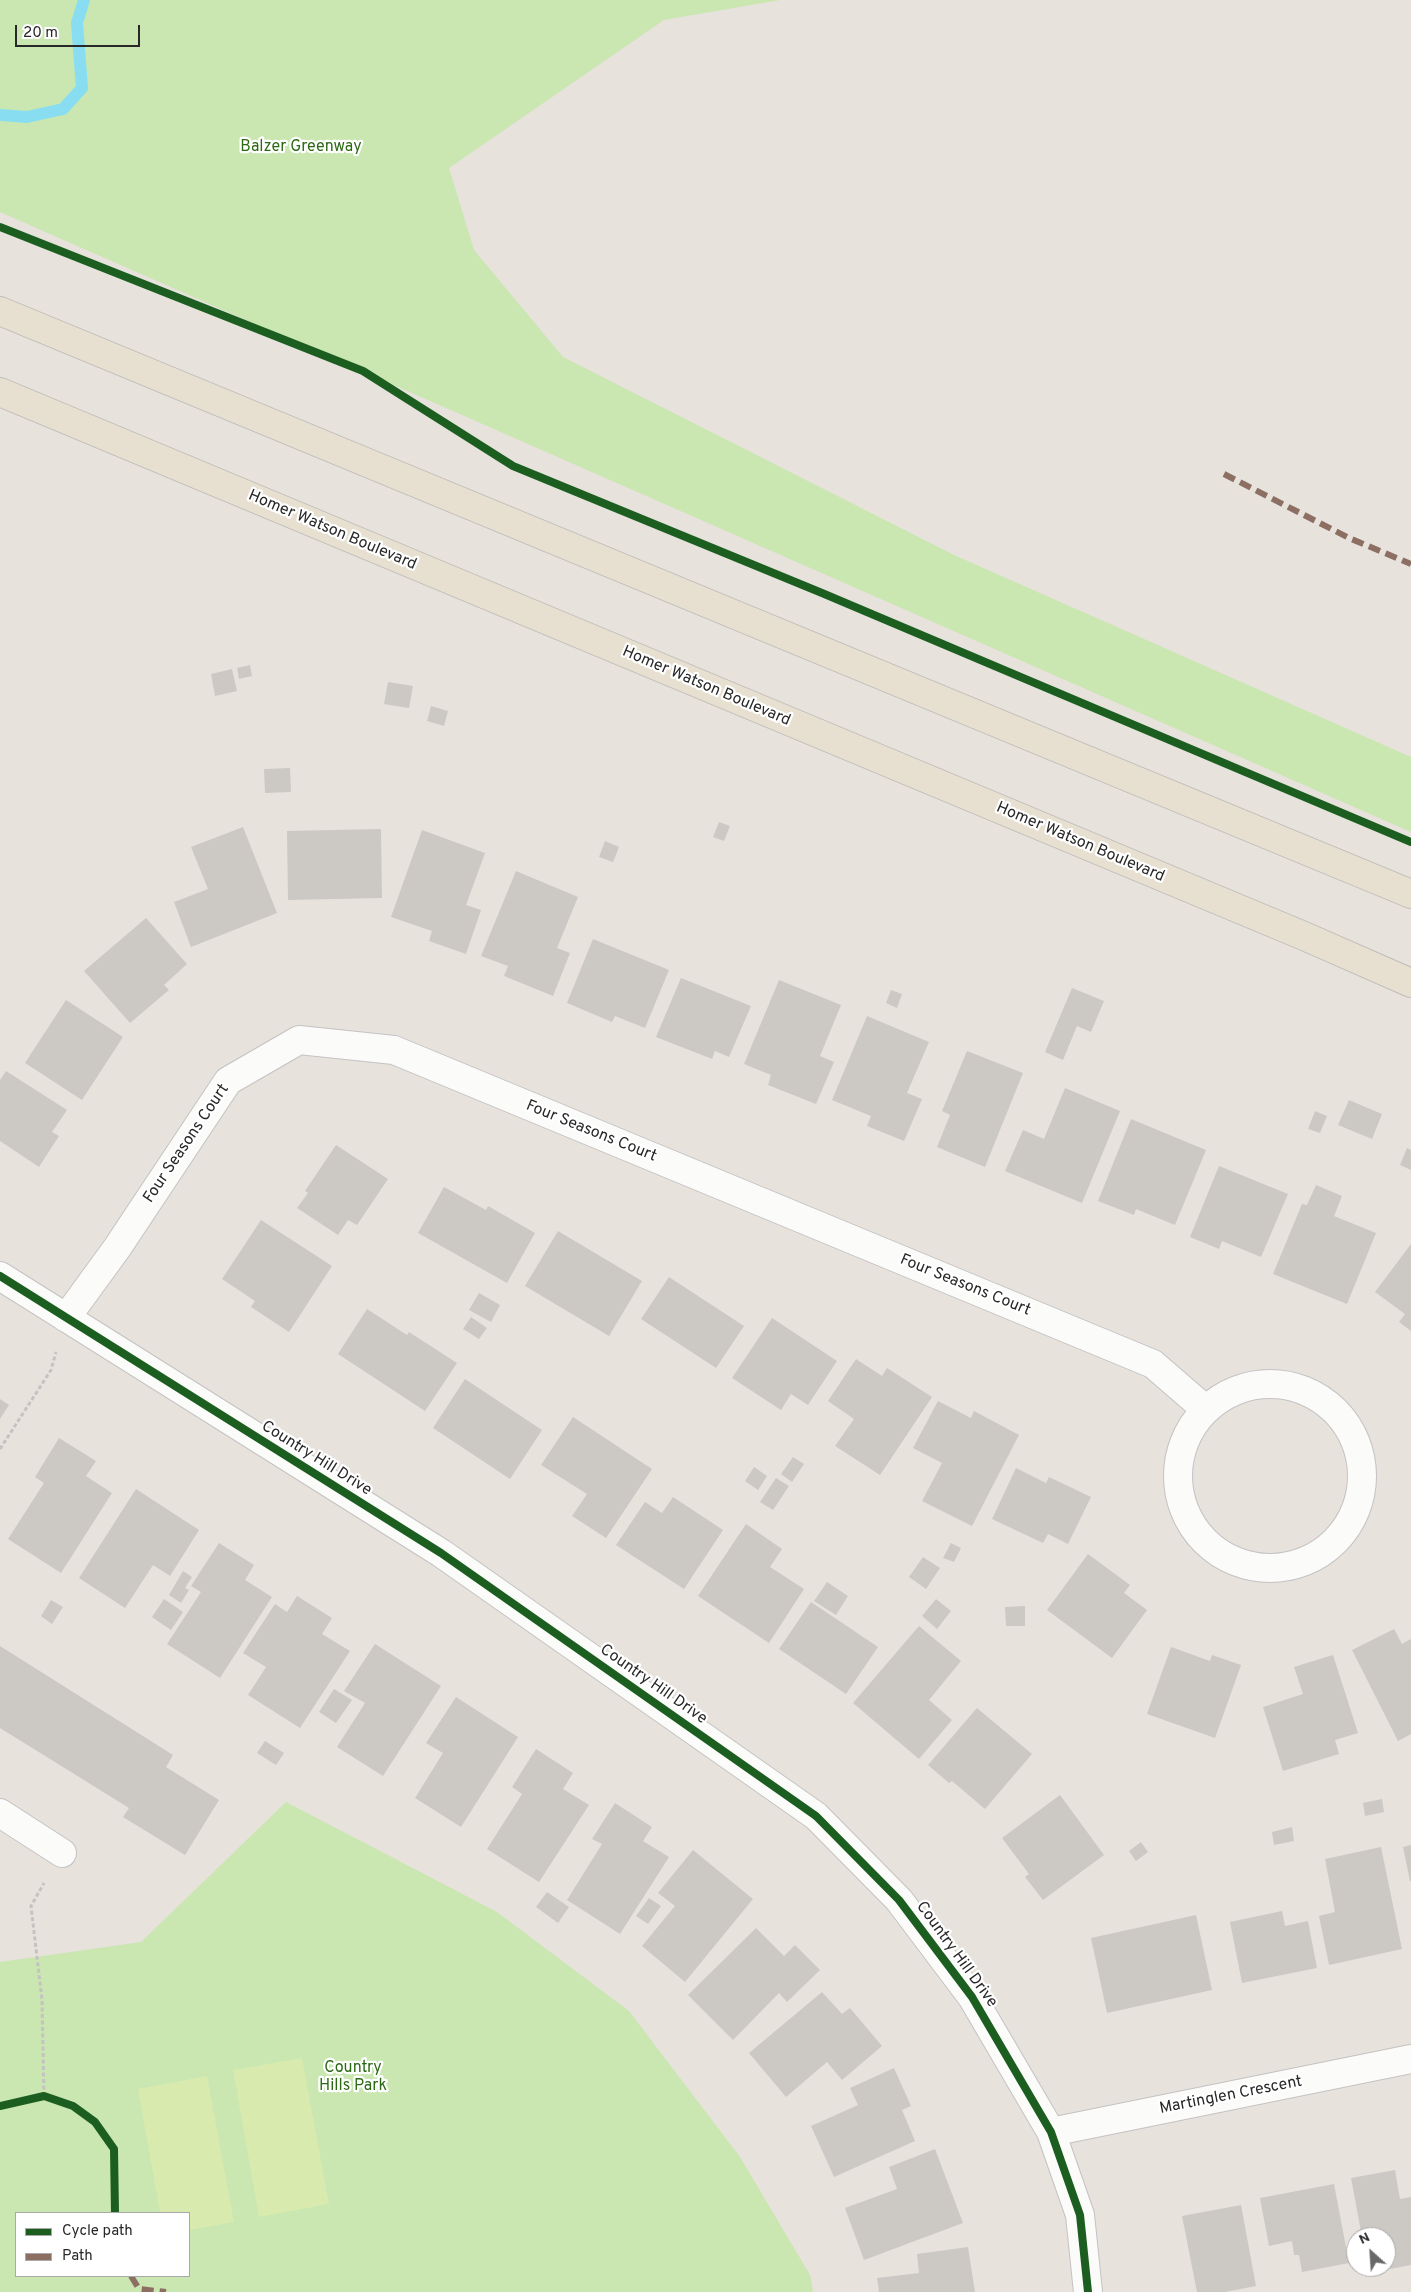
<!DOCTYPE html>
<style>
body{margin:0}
#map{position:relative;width:1411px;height:2292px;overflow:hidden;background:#e7e2dc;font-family:Overpass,sans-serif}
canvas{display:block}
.legend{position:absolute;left:15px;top:2212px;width:175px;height:65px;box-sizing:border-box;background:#fff;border:1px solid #a9a9a9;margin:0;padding:6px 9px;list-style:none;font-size:15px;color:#282828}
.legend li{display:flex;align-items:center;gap:10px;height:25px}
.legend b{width:25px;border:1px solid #a9a9a9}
.north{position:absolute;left:1346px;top:2227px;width:50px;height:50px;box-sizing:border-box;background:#fff;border:1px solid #a9a9a9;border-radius:50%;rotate:334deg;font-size:14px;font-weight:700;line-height:20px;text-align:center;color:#282828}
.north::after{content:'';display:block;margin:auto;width:18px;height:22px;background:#6b6967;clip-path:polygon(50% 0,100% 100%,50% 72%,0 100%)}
.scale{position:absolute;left:15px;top:25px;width:125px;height:22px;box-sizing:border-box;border:2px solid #282828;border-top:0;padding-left:6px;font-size:15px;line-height:18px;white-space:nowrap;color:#282828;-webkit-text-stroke:4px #fff;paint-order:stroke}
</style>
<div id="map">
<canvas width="1411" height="2292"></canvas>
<ul class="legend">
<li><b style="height:6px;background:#1b5e20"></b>Cycle path</li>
<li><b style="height:6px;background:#8d6e63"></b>Path</li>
</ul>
<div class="north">N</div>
<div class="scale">20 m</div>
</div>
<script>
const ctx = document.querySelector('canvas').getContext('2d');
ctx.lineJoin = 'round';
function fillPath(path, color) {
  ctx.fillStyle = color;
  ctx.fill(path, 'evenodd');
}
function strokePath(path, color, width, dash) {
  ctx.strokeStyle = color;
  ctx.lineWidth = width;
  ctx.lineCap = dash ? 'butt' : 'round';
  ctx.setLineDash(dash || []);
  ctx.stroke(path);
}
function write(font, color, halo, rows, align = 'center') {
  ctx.font = font + ' Overpass,sans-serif';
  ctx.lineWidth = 4.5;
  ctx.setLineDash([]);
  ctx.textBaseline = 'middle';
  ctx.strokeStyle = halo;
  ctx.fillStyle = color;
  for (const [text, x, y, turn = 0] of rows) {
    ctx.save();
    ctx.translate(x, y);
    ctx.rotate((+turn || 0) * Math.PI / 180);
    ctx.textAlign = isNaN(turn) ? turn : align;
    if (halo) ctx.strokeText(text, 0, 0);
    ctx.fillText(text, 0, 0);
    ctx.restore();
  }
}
fillPath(new Path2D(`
 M0 0H780L664 20 449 168 474 250 563 357 954 555 1411 757V832L0 212Z
 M286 1802 497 1912 629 2011 740 2157 810 2275 813 2292H0V1962L141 1942ZM16 2213H189V2276H16Z`), '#cae6b1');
fillPath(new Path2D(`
 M302 2058 329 2204 259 2217 233 2070Z
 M207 2076 234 2222 189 2230V2213H160L138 2089Z`), '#d8eaae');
strokePath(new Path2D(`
 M0 115 27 117 63 109 82 88 77 23 84 0`), '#88def0', 12);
fillPath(new Path2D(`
 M250 665 252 676 239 679 237 668Z
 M232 669 237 691 215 696 211 674Z
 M388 682 413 686 409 708 384 704Z
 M431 706 448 711 444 726 427 721Z
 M290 768 291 792 265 793 264 769Z
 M719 822 730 826 724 841 713 837Z
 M243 827 277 913 191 947 174 902 208 889 191 847Z
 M381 829 382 898 288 900 287 831Z
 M422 830 485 853 466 905 481 910 466 954 429 941 432 931 391 917Z
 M605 841 619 847 613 862 599 857Z
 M516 871 578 897 557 948 570 953 553 996 504 976 508 966 481 956Z
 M146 918 187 964 164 985 169 990 130 1023 84 971Z
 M593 939 669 970 645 1028 615 1016 612 1022 567 1003Z
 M681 978 751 1006 729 1057 715 1051 712 1059 656 1037Z
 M779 980 841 1005 820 1056 834 1062 816 1104 768 1085 771 1075 744 1064Z
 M1072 988 1104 1001 1091 1032 1077 1026 1063 1060 1045 1052Z
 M891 990 902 994 897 1008 886 1003Z
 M66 1000 123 1037 82 1100 25 1063Z
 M867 1016 929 1042 907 1093 922 1099 904 1141 867 1126 871 1116 832 1100Z
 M967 1051 1023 1073 985 1167 937 1147 950 1115 942 1111Z
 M6 1071 67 1110 52 1132 59 1136 39 1167 0 1141V1080Z
 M1065 1088 1120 1111 1082 1203 1005 1171 1023 1130 1044 1139Z
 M1349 1100 1382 1114 1372 1139 1338 1125Z
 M1315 1111 1327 1116 1320 1133 1308 1129Z
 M1131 1119 1206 1150 1175 1225 1136 1209 1134 1215 1098 1201Z
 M336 1145 388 1179 357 1225 348 1220 338 1235 297 1208 308 1193 305 1191Z
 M1407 1148 1411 1150V1170L1400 1165Z
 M1219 1166 1288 1194 1261 1257 1222 1241 1219 1249 1190 1237Z
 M1316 1185 1342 1196 1334 1216 1376 1233 1347 1304 1273 1274 1302 1204 1307 1205Z
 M444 1187 486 1210 488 1206 535 1233 507 1283 418 1233Z
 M261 1220 332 1266 289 1332 251 1307 255 1301 222 1279Z
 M558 1231 642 1281 609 1336 525 1286Z
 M1411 1244V1331L1399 1322 1405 1314 1375 1292Z
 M669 1277 744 1326 716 1368 641 1319Z
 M479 1293 500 1305 491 1322 469 1310Z
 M367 1309 407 1335 409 1332 457 1363 425 1411 338 1354Z
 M471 1317 487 1328 479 1339 463 1329Z
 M772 1318 837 1361 808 1405 791 1394 781 1410 732 1378Z
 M856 1359 882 1376 887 1368 932 1397 880 1475 835 1446 854 1419 828 1401Z
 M465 1379 542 1430 510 1479 433 1428Z
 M0 1399 9 1405 0 1419Z
 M938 1401 971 1418 974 1411 1019 1435 972 1526 922 1501 942 1463 913 1448Z
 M573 1417 652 1469 606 1538 572 1516 587 1494 541 1465Z
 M59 1438 96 1461 86 1476 112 1493 61 1573 8 1539 44 1483 35 1477Z
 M793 1457 804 1464 792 1482 781 1474Z
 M754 1467 767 1476 758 1490 745 1481Z
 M1016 1468 1046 1483 1049 1477 1091 1497 1068 1544 1048 1534 1043 1543 992 1519Z
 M776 1478 789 1486 773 1510 760 1502Z
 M136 1489 199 1530 170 1576 153 1565 125 1608 79 1578Z
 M673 1497 723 1530 684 1589 616 1545 645 1502 662 1513Z
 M746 1524 782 1549 770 1567 804 1589 769 1643 698 1596Z
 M219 1543 254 1565 245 1580 272 1597 220 1678 167 1644 201 1592 191 1586Z
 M951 1543 961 1548 954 1562 943 1558Z
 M1088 1554 1130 1585 1124 1593 1147 1610 1112 1658 1047 1610Z
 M923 1557 940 1568 926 1589 909 1577Z
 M183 1571 192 1577 185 1588 189 1590 181 1603 169 1595Z
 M827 1582 848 1596 836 1615 814 1601Z
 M297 1596 332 1618 322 1634 350 1651 300 1728 248 1695 266 1667 243 1653 275 1604 287 1612Z
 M164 1599 183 1612 171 1630 152 1617Z
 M936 1599 951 1611 937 1629 922 1616Z
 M51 1600 63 1607 52 1624 41 1616Z
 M811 1602 878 1647 846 1694 779 1649Z
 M1025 1606V1626H1006L1005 1607Z
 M919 1626 961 1661 929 1700 952 1720 919 1759 853 1703Z
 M1394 1629 1402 1644 1411 1639V1734L1398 1741 1352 1650Z
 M375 1644 441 1686 383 1776 337 1747 365 1703 344 1691Z
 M0 1646 173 1755 166 1767 219 1800 185 1855 123 1817 129 1808 0 1728Z
 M1171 1647 1210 1661 1212 1655 1241 1665 1215 1738 1147 1714Z
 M1333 1655 1358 1733 1335 1740 1339 1754 1283 1771 1263 1707 1303 1694 1294 1667Z
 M334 1689 352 1700 336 1723 319 1712Z
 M456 1697 518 1737 461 1827 415 1798 443 1753 426 1743Z
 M977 1708 1032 1754 985 1809 952 1781 949 1783 928 1765Z
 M265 1741 284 1753 276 1765 257 1753Z
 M536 1749 573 1773 563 1789 589 1805 539 1882 487 1849 522 1794 512 1787Z
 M1060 1795 1104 1855 1043 1900 1025 1877 1029 1874 1002 1838Z
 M1382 1799 1384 1812 1365 1816 1363 1803Z
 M615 1803 652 1827 643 1841 669 1857 620 1934 567 1900 602 1844 592 1839Z
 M1292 1827 1294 1841 1274 1845 1272 1832Z
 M1141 1842 1148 1852 1136 1861 1129 1851Z
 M1411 1845V1881H1410L1403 1847Z
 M1381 1847 1402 1949 1329 1965 1319 1916 1335 1912 1325 1859Z
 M693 1850 753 1899 685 1982 642 1946 675 1906 658 1893Z
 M547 1892 569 1907 558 1923 536 1907Z
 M649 1898 661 1906 648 1924 636 1916Z
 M1282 1911 1285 1926 1308 1921 1317 1968 1242 1983 1230 1922Z
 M1196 1915 1212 1990 1107 2013 1091 1938Z
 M756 1928 784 1956 795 1945 820 1970 787 2002 779 1993 733 2040 688 1995Z
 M822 1992 842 2014 850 2008 882 2046 842 2080 827 2062 786 2097 749 2053Z
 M894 2068 911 2106 902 2110 915 2141 834 2177 811 2126 858 2105 850 2088Z
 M935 2149 963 2223 864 2260 845 2208 897 2189 889 2167Z
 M1395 2170 1400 2199 1411 2197V2265L1369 2273 1368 2267H1386V2237H1362L1351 2178Z
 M1334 2184 1349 2263 1302 2272 1299 2255H1294L1292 2241 1269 2246 1260 2198Z
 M1241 2205 1256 2286 1225 2292H1197L1182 2216Z
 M968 2247 975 2292H879L877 2278 919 2273 917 2254Z`), '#ccc8c4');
const minor = new Path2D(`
 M0 1276 441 1553 816 1816 899 1900 972 1997 1051 2132 1080 2215 1088 2292
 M66 1318 117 1248 228 1081 299 1040 394 1050 1153 1364 1205 1409
 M1178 1476a92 92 0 1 1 184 0a92 92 0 1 1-184 0Z
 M0 1813 62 1853
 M1051 2132 1411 2059`);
const major = new Path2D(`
 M0 311 1411 894
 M0 392 1304 936 1411 983`);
strokePath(minor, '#c4c2c3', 30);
strokePath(major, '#bfbdbb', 30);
strokePath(new Path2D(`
 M0 1449 51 1370 56 1352
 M44 2096 42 2000 31 1906 44 1883`), '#c4c3c2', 3, [4, 2.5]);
strokePath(minor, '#fbfbfa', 28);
strokePath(major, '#e7e0d0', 28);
strokePath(new Path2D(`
 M1224 474 1349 538 1411 564
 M131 2276 139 2289 166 2292`), '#8d6e63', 6, [12, 6]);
strokePath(new Path2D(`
 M0 227 363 371 513 466 822 593 1411 842
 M0 1276 441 1553 816 1816 899 1900 972 1997 1051 2132 1080 2215 1088 2292
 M0 2106 44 2096 73 2106 95 2122 114 2149 115 2213`), '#1b5e20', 8);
write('16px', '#2b6a12', '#fff', [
 ["Balzer Greenway",301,148],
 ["Country",353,2069],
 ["Hills Park",353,2087]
]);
write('16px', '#282828', '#fff', [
 ["Homer Watson Boulevard",332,531,23],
 ["Homer Watson Boulevard",706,687,23],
 ["Homer Watson Boulevard",1080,843,23],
 ["Four Seasons Court",591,1132,22],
 ["Four Seasons Court",187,1144,-56],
 ["Four Seasons Court",965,1286,22],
 ["Country Hill Drive",316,1459,32],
 ["Country Hill Drive",653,1685,35],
 ["Country Hill Drive",956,1955,54],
 ["Martinglen Crescent",1231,2096,-11]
]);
</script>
